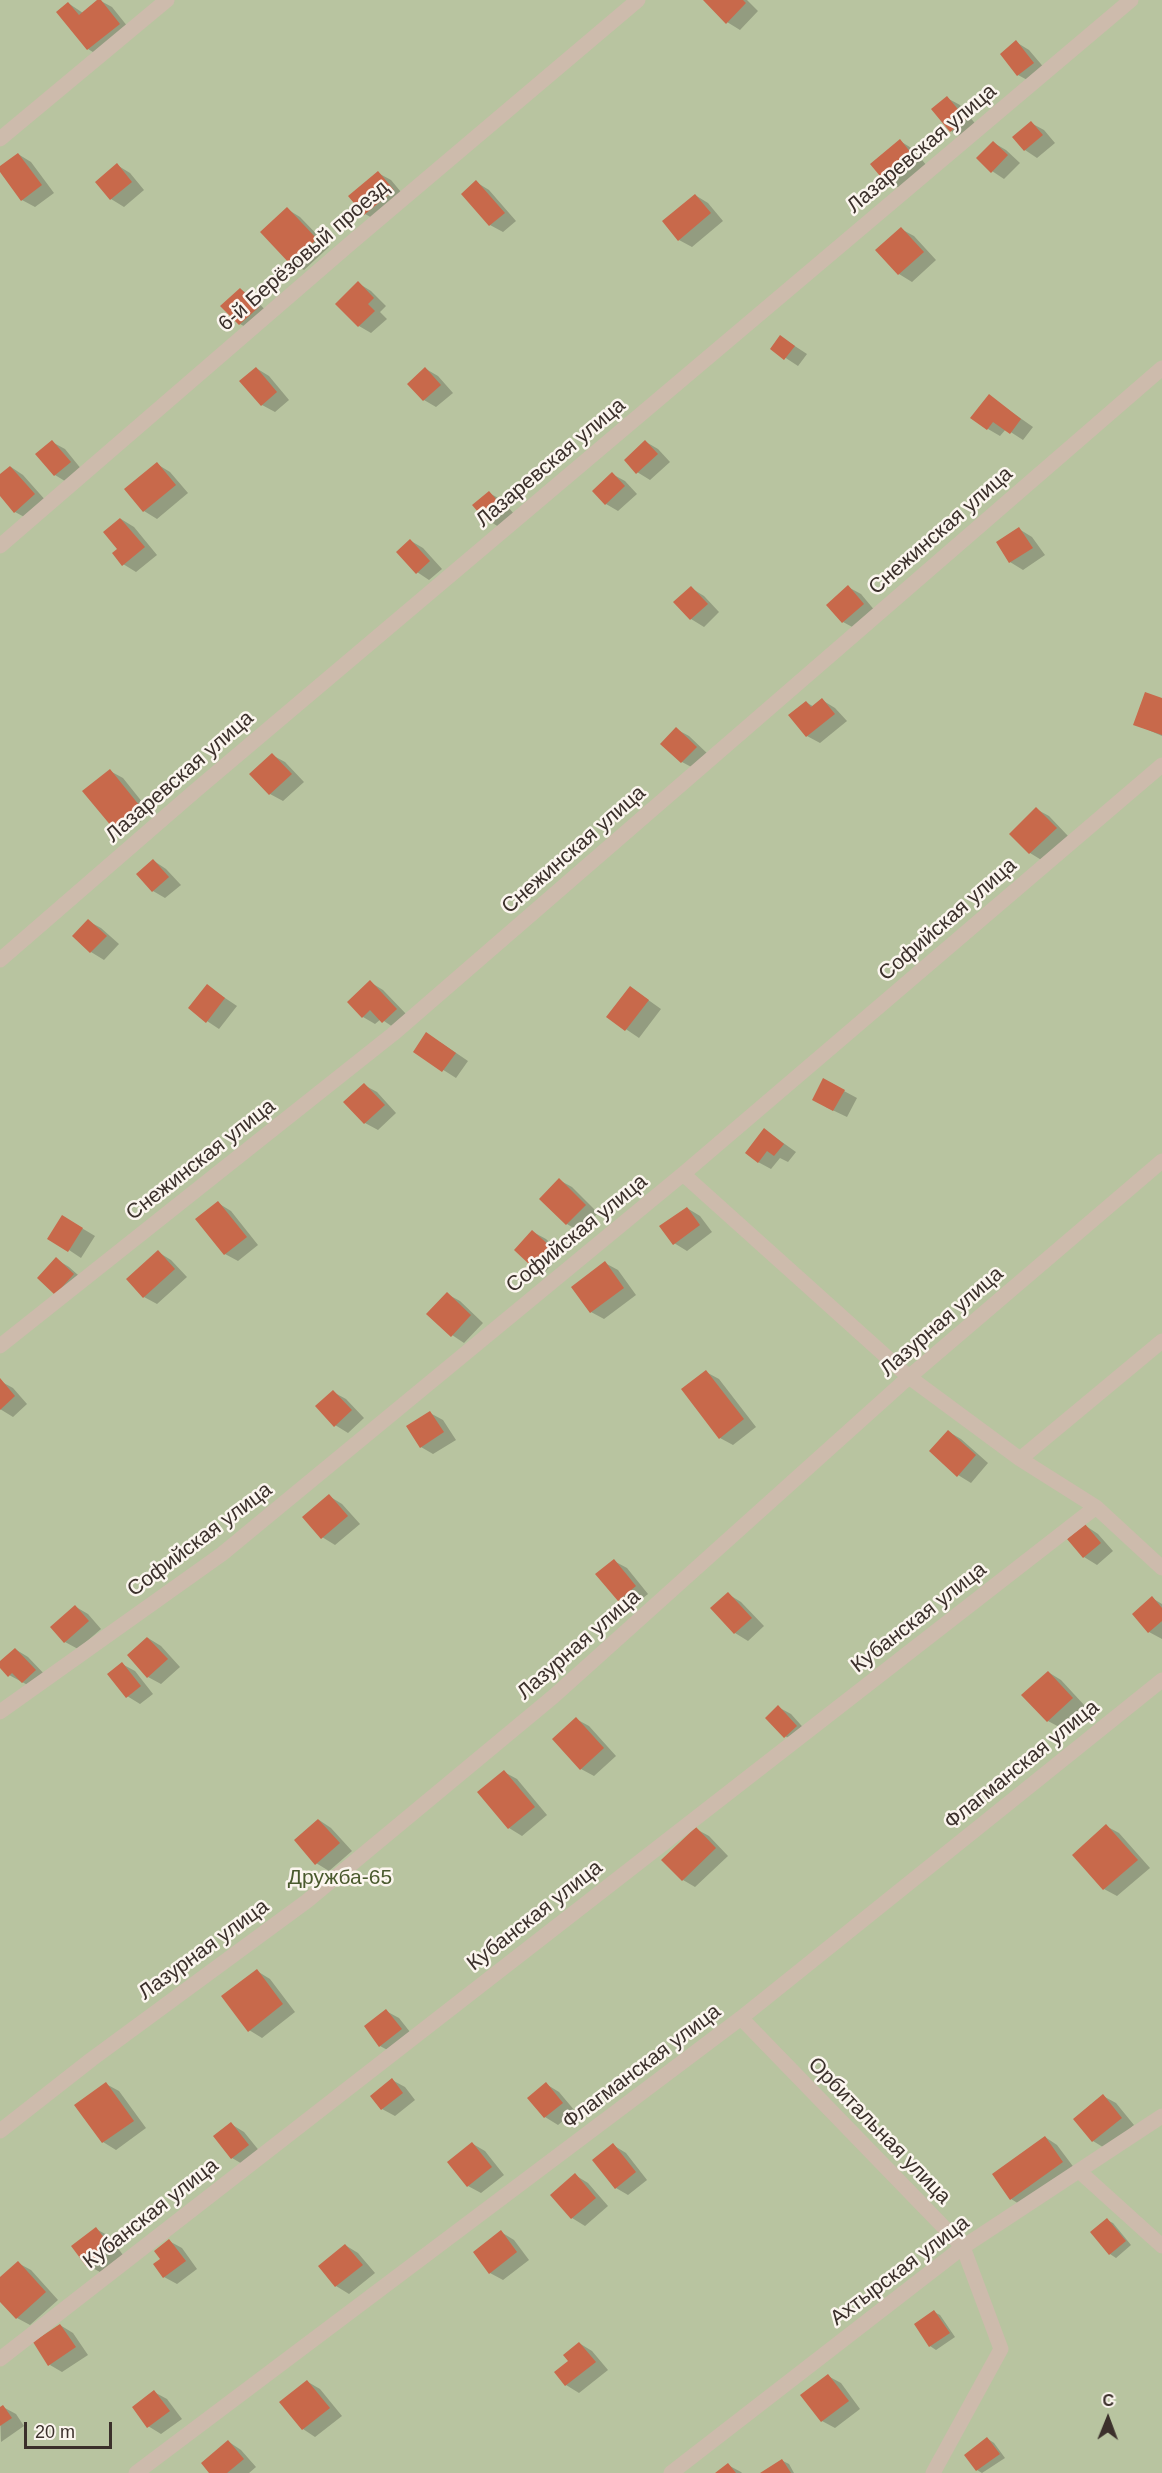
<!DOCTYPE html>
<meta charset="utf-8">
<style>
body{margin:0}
#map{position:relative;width:1162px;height:2473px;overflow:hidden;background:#f4ebe1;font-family:Helvetica,sans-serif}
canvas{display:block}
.north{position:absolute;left:1078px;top:2389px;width:60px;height:60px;-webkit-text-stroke:4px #fbf5ee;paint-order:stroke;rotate:1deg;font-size:16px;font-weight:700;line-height:24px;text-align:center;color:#3b302b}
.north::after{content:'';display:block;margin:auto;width:21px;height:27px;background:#3b302b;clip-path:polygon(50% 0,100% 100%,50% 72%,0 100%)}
.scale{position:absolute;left:24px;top:2422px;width:88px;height:27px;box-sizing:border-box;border:3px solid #3b302b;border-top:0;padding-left:8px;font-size:18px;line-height:21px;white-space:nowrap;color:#3b302b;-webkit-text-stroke:4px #fbf5ee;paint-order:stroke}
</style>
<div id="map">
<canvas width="1162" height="2473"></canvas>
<div class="north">С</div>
<div class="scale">20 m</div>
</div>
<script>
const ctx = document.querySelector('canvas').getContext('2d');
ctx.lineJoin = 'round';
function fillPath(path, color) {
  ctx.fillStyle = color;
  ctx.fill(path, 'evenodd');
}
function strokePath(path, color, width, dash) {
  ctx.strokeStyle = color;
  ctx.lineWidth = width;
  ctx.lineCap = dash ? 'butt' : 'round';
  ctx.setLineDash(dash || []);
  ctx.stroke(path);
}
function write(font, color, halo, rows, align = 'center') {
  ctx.font = font + ' Helvetica,sans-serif';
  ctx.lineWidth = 5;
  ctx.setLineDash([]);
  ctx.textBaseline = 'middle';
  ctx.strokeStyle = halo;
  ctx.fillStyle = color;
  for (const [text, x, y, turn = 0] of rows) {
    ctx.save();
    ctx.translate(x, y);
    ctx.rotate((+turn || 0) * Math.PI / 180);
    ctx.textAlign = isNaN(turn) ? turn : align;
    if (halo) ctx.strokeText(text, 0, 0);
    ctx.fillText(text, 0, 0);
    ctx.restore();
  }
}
fillPath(new Path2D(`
 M0 0H1162V2473H0Z`), '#b8c4a0');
fillPath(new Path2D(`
 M99 0 112 7 132 32 101 57 88 49 58 12 68 3 83 13Z
 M705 0H747L758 11 740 30 727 22Z
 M1016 42 1029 50 1046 70 1031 82 1018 75Z
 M947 98 960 105 978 127 964 138 951 131Z
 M1031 123 1044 130 1055 143 1037 158 1025 150Z
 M900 141 913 149 927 166 899 188 886 180Z
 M994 143 1006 150 1020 163 1004 179 992 171Z
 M18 154 31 162 54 193 35 207 22 200 0 170Z
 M117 165 130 173 144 190 124 207 111 199 97 182Z
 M378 173 391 180 406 198 378 221 365 214Z
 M476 182 489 190 516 221 503 232 490 225Z
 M695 195 708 203 723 221 692 247 679 240Z
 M287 209 300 217 329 247 304 270 291 263 263 232Z
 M901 229 914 236 936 260 912 282 899 274 877 250Z
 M358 283 371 291 386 306 380 312 387 319 371 333 359 326Z
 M240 289 253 297 270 315 253 331 240 324Z
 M781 337 807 354 798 366 772 349Z
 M256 368 269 376 289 400 275 412 262 405Z
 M426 369 438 376 453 393 436 407 424 400Z
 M989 396 1033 427 1023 440 1006 429 1000 436 988 429Z
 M52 442 65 449 82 470 68 483 55 475 37 454Z
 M646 442 658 449 670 462 650 480 637 472Z
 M157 464 170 472 188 493 157 519 144 511Z
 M11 467 23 475 47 502 28 519 15 512 0 494V476Z
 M612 474 625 481 637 494 618 511 606 504Z
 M489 493 502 500 514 514 499 527 486 519 474 506Z
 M121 519 134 527 157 555 136 572 123 564 119 549Z
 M1019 529 1032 537 1045 555 1023 570 1010 562 998 543Z
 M411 541 423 548 442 569 429 580 417 572Z
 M848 587 861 594 876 612 856 629 843 622Z
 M691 588 704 596 719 612 704 627 691 619Z
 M1162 699V736L1135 724Z
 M822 700 835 708 847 721 820 743 807 736 806 702 814 707Z
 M676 729 689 736 709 755 695 769 682 762Z
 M272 755 285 762 304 782 283 801 270 794 251 774Z
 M110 771 123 778 151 813 126 833 113 826Z
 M1036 809 1049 816 1068 836 1043 861 1030 853 1011 834Z
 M154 861 166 869 181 885 165 898 153 891Z
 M88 921 101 928 119 944 104 960 91 952 74 936Z
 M370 982 383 990 409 1017 396 1029 381 1019 375 1024 363 1017Z
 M207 986 237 1006 219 1029 207 1021Z
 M630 987 661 1009 639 1038 608 1017Z
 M440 1042 468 1061 456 1078 415 1052Z
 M364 1085 377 1092 396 1113 378 1130 365 1123Z
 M844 1091 857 1098 847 1117 826 1107Z
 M765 1130 796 1152 788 1162 780 1158 771 1169 758 1162Z
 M559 1180 572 1187 598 1213 580 1232 567 1224 541 1199Z
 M218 1203 231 1211 258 1245 238 1261 225 1254Z
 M687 1208 700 1216 712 1232 687 1251 674 1243Z
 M75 1224 95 1236 81 1258 69 1250Z
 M533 1232 546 1239 562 1254 545 1272 532 1265Z
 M158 1252 171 1260 187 1277 157 1304 144 1297Z
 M56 1259 69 1267 86 1282 56 1293Z
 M605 1263 618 1270 636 1295 604 1319 591 1312Z
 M447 1294 460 1301 483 1323 464 1343 452 1335Z
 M706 1372 719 1379 756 1427 733 1445 720 1438Z
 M0 1381 13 1388 27 1404 13 1417 0 1409Z
 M333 1392 346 1399 364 1418 348 1433 335 1425Z
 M430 1413 443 1420 456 1440 433 1454 421 1447Z
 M949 1432 961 1439 988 1463 971 1483 958 1475Z
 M329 1496 342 1504 360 1524 335 1545 322 1537Z
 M1086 1526 1098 1534 1113 1551 1097 1565 1084 1557Z
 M614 1561 627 1568 648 1594 632 1607 619 1600Z
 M728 1594 741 1602 764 1626 748 1641 735 1633 713 1608Z
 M1152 1598 1162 1604V1639L1149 1632Z
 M76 1607 88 1614 101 1629 78 1649 65 1642Z
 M148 1638 161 1646 180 1667 161 1684 148 1677 129 1656Z
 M15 1649 28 1657 48 1678 35 1689 9 1675 0 1666Z
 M122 1664 135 1671 153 1694 140 1704 127 1696Z
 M1048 1672 1061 1680 1085 1706 1061 1728 1048 1721Z
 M778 1707 791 1714 809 1734 798 1744 785 1736Z
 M576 1719 589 1726 616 1756 594 1776 581 1769Z
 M504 1772 517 1779 547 1815 522 1836 509 1828 479 1792Z
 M319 1820 331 1828 352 1851 329 1871 316 1863Z
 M1106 1826 1119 1833 1150 1868 1117 1896 1104 1889 1074 1855Z
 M696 1829 709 1836 728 1856 695 1887 683 1880Z
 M257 1971 270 1979 295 2012 262 2038 249 2030Z
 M386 2011 399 2018 414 2037 393 2053 380 2046Z
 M392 2080 405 2087 415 2100 395 2116 382 2109Z
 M106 2084 119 2091 146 2128 116 2150 103 2142 76 2105Z
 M546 2084 559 2092 575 2111 558 2125 545 2117 530 2098Z
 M1103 2096 1116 2103 1134 2125 1106 2149 1093 2141Z
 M231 2124 244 2132 261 2153 244 2165 232 2158Z
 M1045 2137 1057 2145 1075 2169 1024 2207 1011 2199 994 2175Z
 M473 2144 485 2151 504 2175 481 2193 468 2186Z
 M613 2145 626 2153 647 2180 628 2195 616 2188Z
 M575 2175 588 2183 608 2206 585 2226 572 2218 552 2195Z
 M1107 2220 1113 2223 1131 2245 1116 2258 1110 2254 1092 2232Z
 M96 2229 109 2236 123 2255 100 2272 87 2265Z
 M501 2232 514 2240 529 2260 503 2280 490 2273Z
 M169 2241 182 2248 197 2269 177 2284 164 2277 162 2259Z
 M345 2245 358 2253 375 2273 349 2294 336 2286 320 2266Z
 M18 2263 31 2270 58 2300 30 2325 17 2318 0 2300V2280Z
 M934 2312 940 2315 955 2337 936 2350 930 2346Z
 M60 2325 73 2333 88 2355 62 2372 50 2365Z
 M579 2343 592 2351 608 2370 579 2393 566 2385 556 2373 570 2361Z
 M828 2376 841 2383 860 2409 835 2428 822 2421Z
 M308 2382 320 2389 342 2416 315 2437 303 2429Z
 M154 2392 167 2399 182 2419 161 2434 148 2426Z
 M3 2407 16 2414 24 2426 1 2442 0 2409Z
 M988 2439 994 2443 1005 2458 982 2473 977 2470 966 2455Z
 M229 2442 241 2450 256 2467 249 2473H211Z
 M783 2461 789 2464 794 2473H763Z
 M728 2465 741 2472 742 2473H718Z`), '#0003');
fillPath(new Path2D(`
 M97 0H101L120 24 87 50 56 12 68 2 79 15Z
 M703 0H743L746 3 726 24Z
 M1016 40 1034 63 1017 76 1000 54Z
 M947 96 966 119 950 132 931 109Z
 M1031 121 1043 135 1024 151 1012 137Z
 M900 139 915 158 885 182 870 164Z
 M993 141 1008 155 991 173 976 158Z
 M18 153 42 185 21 201 0 172V166Z
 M117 163 132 182 110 200 95 182Z
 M378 171 394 190 364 215 348 196Z
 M476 180 505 213 489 226 461 194Z
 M695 194 711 213 678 241 662 221Z
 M287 207 317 239 290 264 260 232Z
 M901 227 924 252 898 275 875 250Z
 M358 281 374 298 368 304 375 311 358 327 335 304Z
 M240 288 259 307 239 325 220 306Z
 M780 335 795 346 784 360 770 349Z
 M256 367 277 392 261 406 239 381Z
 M425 367 441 385 423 401 407 384Z
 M989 394 1021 419 1010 434 993 422 987 430 970 418Z
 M52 440 71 462 54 476 35 454Z
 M645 440 658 454 636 474 624 460Z
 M157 462 176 485 143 512 124 489Z
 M10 466 35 494 14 513 0 496V474Z
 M612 472 625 486 605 505 592 491Z
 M489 491 502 506 485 520 472 505Z
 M120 518 145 547 122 566 112 553 117 549 103 532Z
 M1019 527 1033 548 1009 563 996 542Z
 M410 539 430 561 416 574 396 552Z
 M848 585 864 604 842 623 826 605Z
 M691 586 708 604 690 620 673 602Z
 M1145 692 1162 698V735L1133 725Z
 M822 698 835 714 806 737 788 715 806 701 811 707Z
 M676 727 697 747 681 763 660 744Z
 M272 753 292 774 269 795 249 774Z
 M110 769 139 805 112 827 82 791Z
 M1036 807 1057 828 1029 854 1009 834Z
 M153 859 169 877 152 892 136 874Z
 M88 919 107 936 90 953 72 936Z
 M370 980 397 1009 382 1023 370 1010 362 1018 347 1002Z
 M207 984 225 998 206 1023 188 1008Z
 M630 986 649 1000 625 1031 606 1017Z
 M426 1032 456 1053 442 1072 413 1052Z
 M823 1078 845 1090 833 1111 812 1100Z
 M364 1083 385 1105 364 1124 343 1102Z
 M764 1128 784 1144 774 1156 767 1151 758 1163 745 1153Z
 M559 1178 586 1205 566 1225 539 1199Z
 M218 1201 247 1237 224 1255 195 1219Z
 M687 1207 700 1225 673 1245 659 1226Z
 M62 1215 83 1228 68 1252 47 1239Z
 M532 1230 550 1246 531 1266 514 1250Z
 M158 1250 175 1269 143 1298 126 1279Z
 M56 1257 74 1274 55 1295 37 1278Z
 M605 1261 624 1288 590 1313 571 1287Z
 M447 1292 471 1315 451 1337 426 1314Z
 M706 1370 744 1419 719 1439 681 1389Z
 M0 1378 15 1396 0 1410Z
 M333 1390 352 1410 334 1427 315 1406Z
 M430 1411 444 1432 420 1448 406 1426Z
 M948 1430 976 1455 957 1477 929 1451Z
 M329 1494 348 1516 321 1539 302 1517Z
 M1085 1524 1101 1543 1083 1558 1067 1539Z
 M614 1559 636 1586 618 1601 595 1574Z
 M728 1592 752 1618 734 1634 710 1608Z
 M1152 1596 1162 1608V1621L1148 1633 1132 1614Z
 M75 1605 89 1621 64 1643 50 1627Z
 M147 1637 168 1659 147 1678 127 1655Z
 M15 1648 36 1670 22 1683 12 1673 8 1677 0 1668V1661Z
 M122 1662 141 1686 126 1698 107 1674Z
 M1048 1671 1073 1698 1047 1722 1021 1695Z
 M778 1705 797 1726 784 1738 765 1718Z
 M576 1717 604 1748 580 1770 552 1739Z
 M504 1770 535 1807 508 1829 477 1792Z
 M318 1819 340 1843 315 1865 294 1840Z
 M1106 1824 1138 1860 1103 1890 1072 1855Z
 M696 1827 716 1848 682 1881 661 1860Z
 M257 1969 283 2004 248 2032 221 1996Z
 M386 2009 402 2029 379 2047 364 2026Z
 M392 2078 403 2093 381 2110 370 2096Z
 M106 2082 134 2121 102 2143 74 2105Z
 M546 2082 563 2103 544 2118 527 2098Z
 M1103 2094 1122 2118 1092 2142 1073 2119Z
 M231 2122 249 2145 231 2159 213 2136Z
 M1045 2136 1063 2162 1010 2200 992 2174Z
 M472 2142 492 2167 467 2187 447 2162Z
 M613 2143 636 2172 615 2189 592 2160Z
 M575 2173 596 2198 571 2219 550 2195Z
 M1107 2218 1126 2241 1109 2255 1090 2232Z
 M96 2227 111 2247 86 2266 71 2246Z
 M501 2230 517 2252 489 2274 473 2252Z
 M169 2239 186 2261 163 2278 153 2264 160 2259 154 2251Z
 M345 2244 363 2265 335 2287 318 2266Z
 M18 2261 46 2292 16 2319 0 2302V2277Z
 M934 2310 950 2333 929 2347 914 2324Z
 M60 2324 76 2347 48 2366 33 2342Z
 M579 2342 596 2362 565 2386 554 2372 568 2361 563 2355Z
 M828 2374 849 2401 821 2422 800 2395Z
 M307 2380 330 2408 302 2430 279 2402Z
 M154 2390 170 2411 147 2428 132 2407Z
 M3 2405 12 2418 0 2426V2407Z
 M987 2437 1000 2454 976 2471 964 2455Z
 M228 2440 244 2459 227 2473H209L201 2463Z
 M782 2459 791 2473H760Z
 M728 2463 736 2473H715Z`), '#c8694b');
strokePath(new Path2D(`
 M0 139 167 0
 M0 546 352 242 638 0
 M0 960 195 791 1131 0
 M683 1174 909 1377 1020 1459 1096 1507 1162 1568
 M0 1346 393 1034 1162 368
 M1020 1459 1162 1341
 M0 1712 222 1554 683 1174 1162 765
 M741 2018 963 2247 1001 2349 933 2473
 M0 2131 92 2059 307 1901 554 1696 909 1377 1162 1161
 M1079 2171 1162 2246
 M0 2359 1096 1507
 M136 2473 741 2018 1162 1680
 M671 2473 963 2247 1162 2116`), '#cdbbac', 15);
write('21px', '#3b302b', '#fbf5ee', [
 ["Лазаревская улица",922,149,-40],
 ["6-й Берёзовый проезд",304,256,-41],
 ["Лазаревская улица",551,463,-40],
 ["Снежинская улица",941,531,-41],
 ["Лазаревская улица",180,777,-41],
 ["Снежинская улица",574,850,-41],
 ["Софийская улица",948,920,-41],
 ["Снежинская улица",201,1160,-38],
 ["Софийская улица",577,1234,-39],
 ["Лазурная улица",942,1322,-41],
 ["Софийская улица",200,1540,-37],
 ["Кубанская улица",919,1618,-38],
 ["Лазурная улица",579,1645,-41],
 ["Флагманская улица",1022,1765,-39],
 ["Кубанская улица",535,1916,-38],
 ["Лазурная улица",204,1950,-36],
 ["Флагманская улица",642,2067,-37],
 ["Орбитальная улица",879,2131,46],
 ["Кубанская улица",151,2214,-38],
 ["Ахтырская улица",900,2271,-37]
]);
write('21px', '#4a5a2e', '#fbf5ee', [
 ["Дружба-65",340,1878]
]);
</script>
